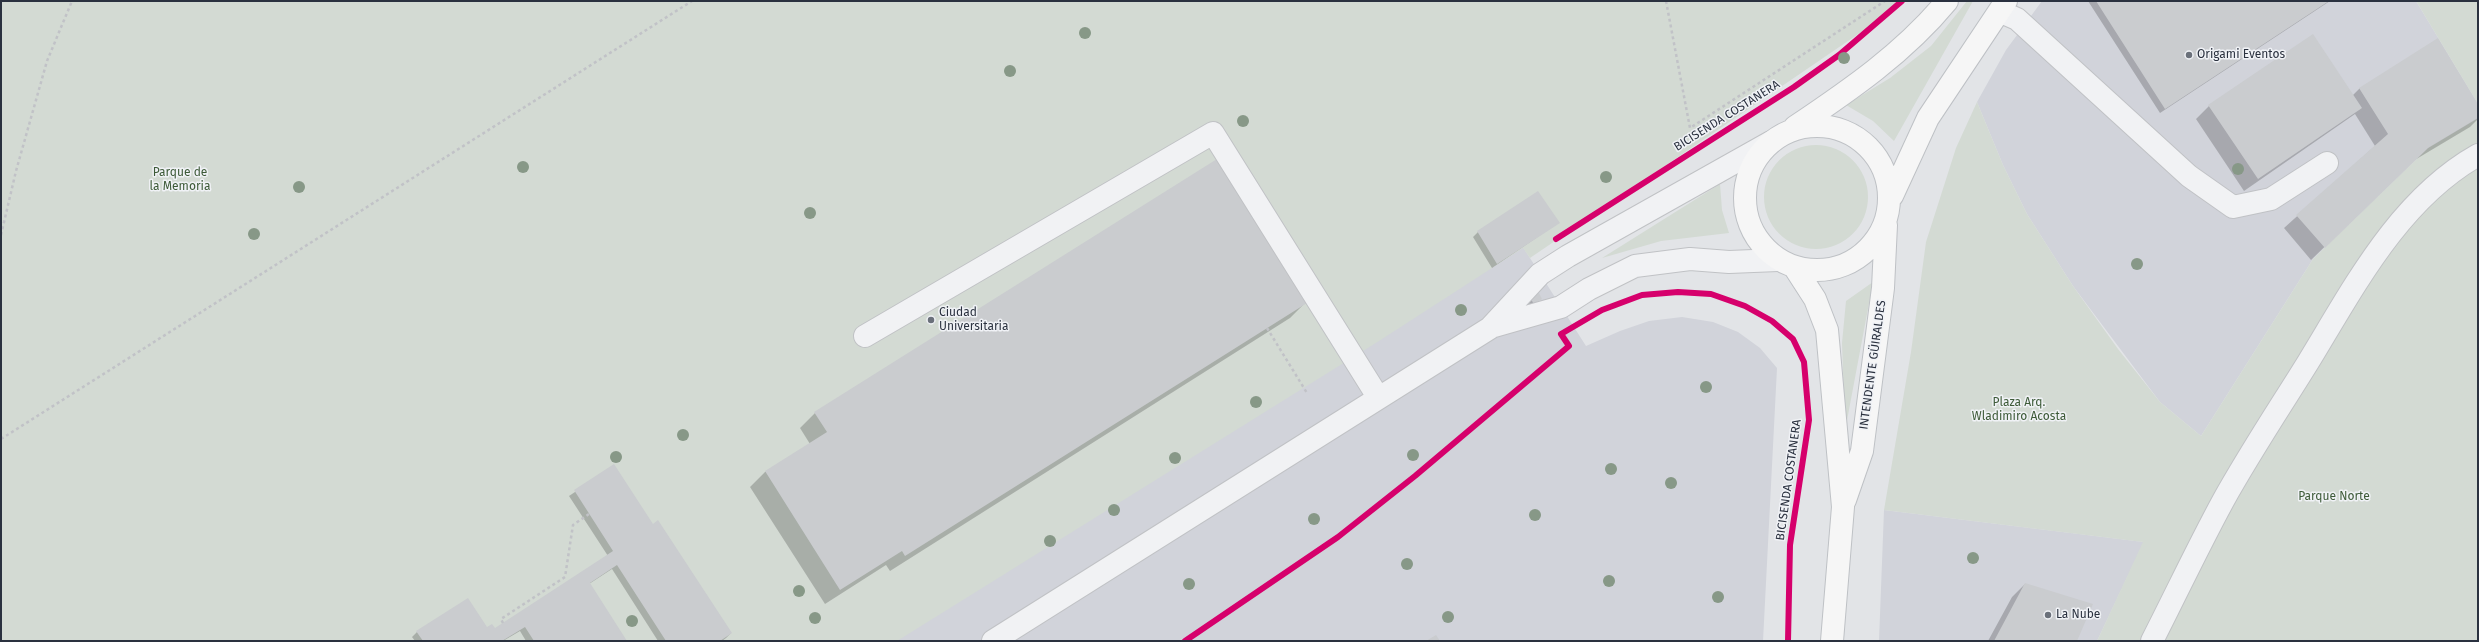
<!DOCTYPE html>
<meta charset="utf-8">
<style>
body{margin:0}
#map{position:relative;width:2479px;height:642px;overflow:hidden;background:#e2e4e7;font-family:"Fira Sans",sans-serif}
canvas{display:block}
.frame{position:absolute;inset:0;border:2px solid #2a313f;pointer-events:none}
</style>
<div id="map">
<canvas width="2479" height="642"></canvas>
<div class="frame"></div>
</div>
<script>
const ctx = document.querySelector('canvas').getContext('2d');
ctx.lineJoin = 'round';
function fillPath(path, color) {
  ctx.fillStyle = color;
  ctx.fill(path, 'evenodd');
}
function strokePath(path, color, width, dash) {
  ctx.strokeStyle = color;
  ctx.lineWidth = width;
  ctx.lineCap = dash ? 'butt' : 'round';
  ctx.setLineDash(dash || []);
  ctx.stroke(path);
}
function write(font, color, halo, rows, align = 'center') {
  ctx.font = font + ' "Fira Sans",sans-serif';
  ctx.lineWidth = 3;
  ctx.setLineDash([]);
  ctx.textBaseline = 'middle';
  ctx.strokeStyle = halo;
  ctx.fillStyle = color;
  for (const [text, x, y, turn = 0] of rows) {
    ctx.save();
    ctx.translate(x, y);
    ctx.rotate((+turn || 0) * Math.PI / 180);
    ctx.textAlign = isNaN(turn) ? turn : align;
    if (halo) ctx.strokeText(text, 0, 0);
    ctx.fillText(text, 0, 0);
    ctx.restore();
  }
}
fillPath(new Path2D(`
 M2042 1H2416L2478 104V118L2428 148 2313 259 2201 436 2160 402 2073 286 2027 214 2003 165 1977 102 2006 50Z
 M1523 247 1586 346 1620 331 1649 321 1682 317 1713 322 1738 332 1760 348 1777 368 1763 641H1V578Z
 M1884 510 2144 542 2097 641H1879Z`), '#d1d3da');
fillPath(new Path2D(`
 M1 1H1902L1892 11 1530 258 1523 248 1379 341 897 641H1Z
 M1967 1H1973L1894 141 1873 121 1846 105 1890 78 1931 46Z
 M2416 1H2478V104Z
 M1977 102 2003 165 2027 214 2073 286 2118 349 2160 402 2201 436 2313 259 2428 148 2478 118V641H2097L2143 542 1884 510 1911 352 1926 242 1956 148Z
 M1764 197a52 52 0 1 1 104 0a52 52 0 1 1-104 0Z
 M1720 184 1722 210 1729 233 1661 241 1602 258Z
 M1873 282 1845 431 1842 343 1846 301Z`), '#d3dad3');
fillPath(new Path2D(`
 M2088 1H2330L2160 113Z
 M2360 88 2478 106V119L2470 127 2413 161 2311 260 2284 228 2375 146 2355 114 2244 191 2196 119 2209 106 2353 95Z
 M1558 223 1492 268 1473 237 1478 232Z
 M1541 298 1528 308 1526 304 1530 299Z
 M1305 303 1290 318 890 571 886 565 825 604 750 487 765 472 810 444 800 428 815 413Z
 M614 466 652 525 731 633 726 638 722 641H658L612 569 589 584 626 641H526L520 631 503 641H415L412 637 417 632 495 630 608 556 569 496Z
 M2025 584 2076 641H1988L2012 597Z`), '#0003');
fillPath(new Path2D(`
 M2096 1H2329L2165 109Z
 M2313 34 2362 108 2258 179 2208 105Z
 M2438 38 2478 104V118L2428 148 2325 248 2296 215 2388 134 2359 88Z
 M1217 159 1307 303 905 556 902 551 840 590 765 471 827 432 814 412Z
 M1538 191 1560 223 1497 264 1477 231Z
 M1539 293 1542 299 1534 304 1530 298Z
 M614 464 653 524 658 520 732 633 720 641H666L617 565 590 583 627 641H534L525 627 502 641H423L416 631 468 598 487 627 492 624 495 628 613 551 574 490Z
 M2025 583 2093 604 2077 641H1994Z
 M1436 635 1440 641H1426Z`), '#cacccf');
const minor = new Path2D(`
 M2001 12 2017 19 2189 176 2233 207 2271 199 2327 163
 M1491 327 1561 307 1589 289 1635 266 1690 259 1729 262 1778 260
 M865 336 1213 133 1378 397
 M993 641 1490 328 1540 274 1568 256 1771 142
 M2152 641C2176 594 2198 547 2223 501 2249 454 2279 409 2307 364 2353 289 2398 200 2478 155`);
const major = new Path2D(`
 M1745 198a72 72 0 1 1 144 0a72 72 0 1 1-144 0Z
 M1795 127C1850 90 1904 53 1947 1
 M1892 196 1928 118 2006 1
 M1795 268 1815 299 1827 330 1843 507 1832 641
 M1845 500 1862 451 1883 288 1886 225`);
strokePath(minor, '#c0c2c5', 24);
strokePath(major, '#bec1c5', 24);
strokePath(new Path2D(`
 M1666 1 1690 128 1885 1
 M1 235 16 171 47 61 72 1
 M1267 328 1307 393
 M1 439 692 1
 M503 623 501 619 565 577 573 525 589 514`), '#c1c2c7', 2.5, [3, 3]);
strokePath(minor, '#f1f2f4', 22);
strokePath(major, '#f6f6f6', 22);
strokePath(new Path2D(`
 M1556 239 1794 87 1839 55 1902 1
 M1185 641 1338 537 1415 476 1569 346 1561 334 1602 310 1642 295 1678 292 1711 294 1745 306 1772 321 1793 339 1804 362 1809 420 1790 545 1788 641`), '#d6006c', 6);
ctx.fillStyle = '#879887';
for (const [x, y] of [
 [1085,33],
 [1844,58],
 [1010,71],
 [1243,121],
 [523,167],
 [2238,169],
 [1606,177],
 [299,187],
 [810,213],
 [254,234],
 [2137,264],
 [1461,310],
 [1706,387],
 [1256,402],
 [683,435],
 [1413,455],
 [616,457],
 [1175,458],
 [1611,469],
 [1671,483],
 [1114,510],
 [1535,515],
 [1314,519],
 [1050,541],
 [1973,558],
 [1407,564],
 [1609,581],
 [1189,584],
 [799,591],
 [1718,597],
 [1448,617],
 [815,618],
 [632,621]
]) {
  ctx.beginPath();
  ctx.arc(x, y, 6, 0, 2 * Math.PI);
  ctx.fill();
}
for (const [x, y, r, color] of [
 [2189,55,4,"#6a707a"],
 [931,320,4,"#6a707a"],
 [2048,615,4,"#6a707a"]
]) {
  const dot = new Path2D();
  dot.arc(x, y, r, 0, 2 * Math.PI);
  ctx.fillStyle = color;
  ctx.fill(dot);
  strokePath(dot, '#f0f2f6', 1.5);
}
write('12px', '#2a313f', '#f0f2f6', [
 ["Origami Eventos",2197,55],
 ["Ciudad",939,313],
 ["Universitaria",939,327],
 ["La Nube",2056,615]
], 'left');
write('12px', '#2a313f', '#f0f2f6', [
 ["BICISENDA COSTANERA",1727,116,-32],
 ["INTENDENTE GÜIRALDES",1873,365,-82],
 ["BICISENDA COSTANERA",1789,480,-82]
]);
write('12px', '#3d5a38', '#f0f2f6', [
 ["Parque de",180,173],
 ["la Memoria",180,187],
 ["Plaza Arq.",2019,403],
 ["Wladimiro Acosta",2019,417],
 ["Parque Norte",2334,497]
]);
</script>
